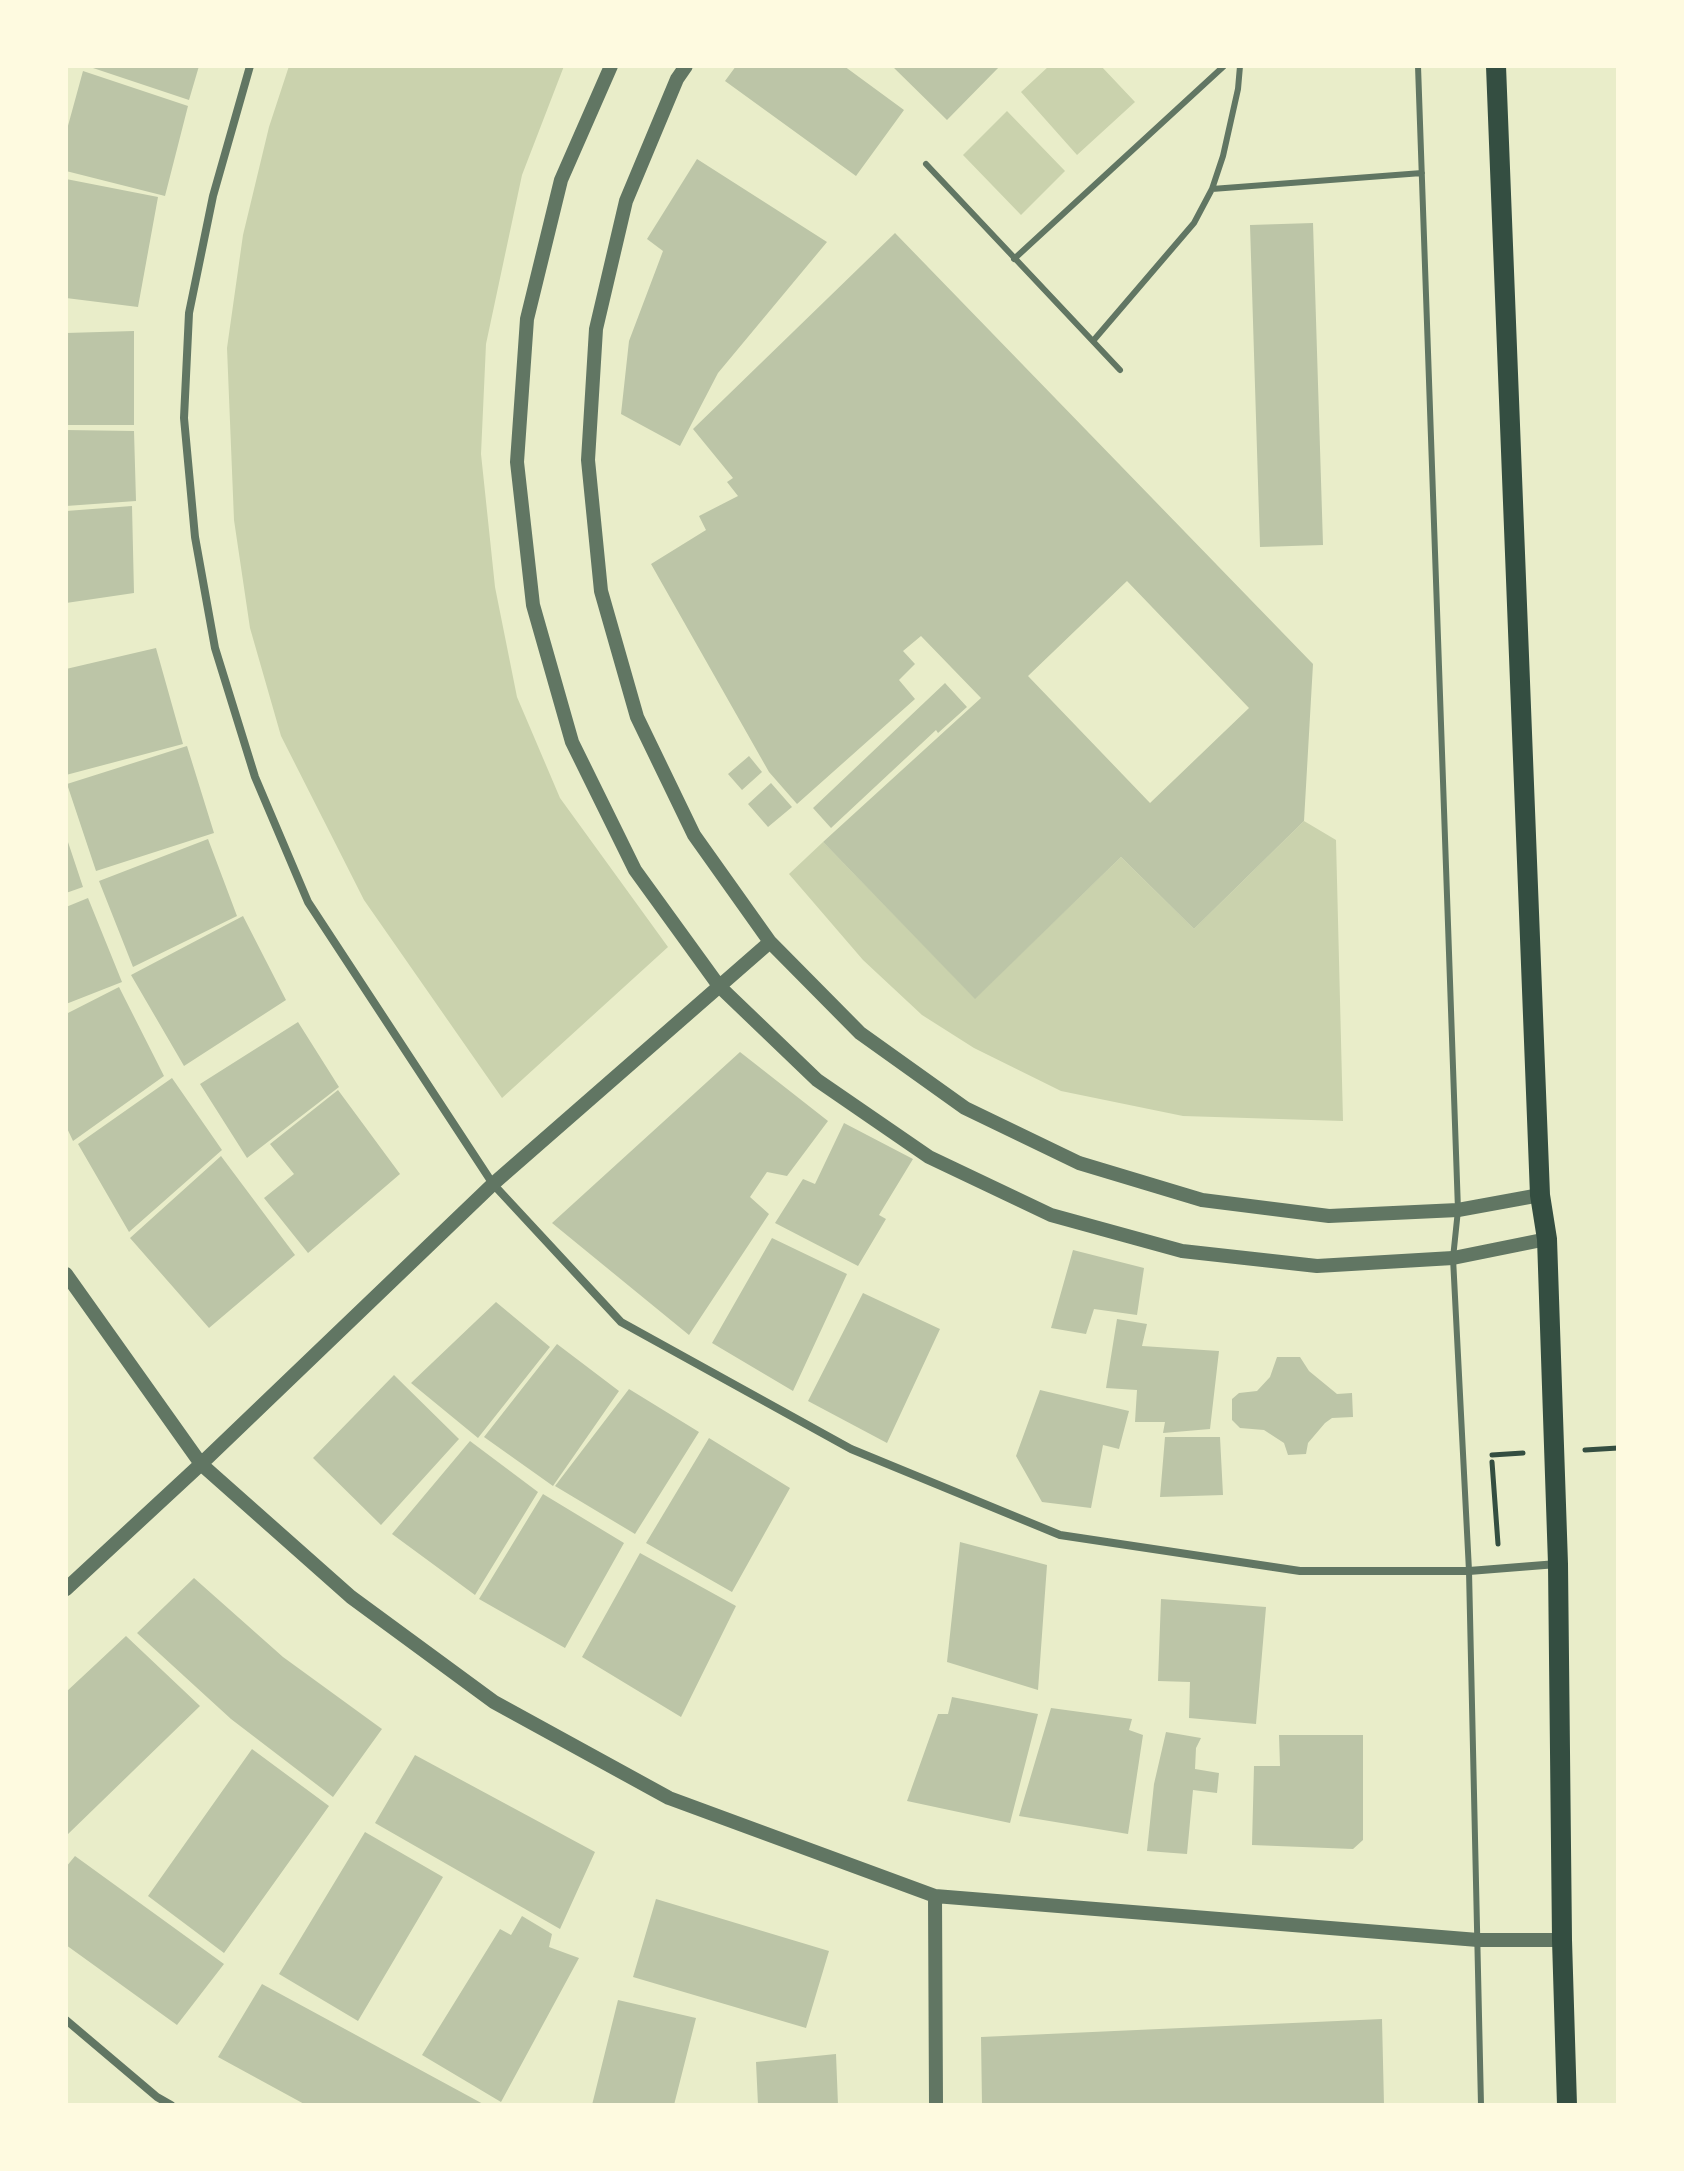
<!DOCTYPE html>
<style>
body{margin:0}
#map{position:relative;width:1684px;height:2171px;overflow:hidden;background:#e9edc9;font-family:"Titillium Web",sans-serif}
canvas{display:block}
.frame{position:absolute;inset:0;border:68px solid #fefae0;pointer-events:none}
</style>
<div id="map">
<canvas width="1684" height="2171"></canvas>
<div class="frame"></div>
</div>
<script>
const ctx = document.querySelector('canvas').getContext('2d');
ctx.lineJoin = 'round';
function fillPath(path, color) {
  ctx.fillStyle = color;
  ctx.fill(path, 'evenodd');
}
function strokePath(path, color, width, dash) {
  ctx.strokeStyle = color;
  ctx.lineWidth = width;
  ctx.lineCap = dash ? 'butt' : 'round';
  ctx.setLineDash(dash || []);
  ctx.stroke(path);
}
fillPath(new Path2D(`
 M289 66H564L522 175 486 344 481 454 495 587 517 697 560 798 668 947 502 1098 364 900 281 736 250 628 234 520 227 348 243 235 269 127Z
 M1049 66H1101L1135 102 1077 155 1021 92Z
 M1007 111 1065 171 1021 215 963 155Z
 M1304 821 1336 840 1343 1121 1183 1116 1061 1091 974 1048 922 1015 863 960 789 874 823 842 975 998 1121 857 1194 929Z`), '#cad2ad');
fillPath(new Path2D(`
 M87 66H199L189 100Z
 M736 66H844L904 110 856 176 725 81Z
 M892 66H1000L947 120Z
 M83 71 188 106 165 196 66 171V133Z
 M697 159 827 242 718 373 680 446 621 414 629 341 663 251 647 239Z
 M66 179 158 197 138 307 66 298Z
 M1313 223 1323 545 1260 547 1250 225Z
 M895 233 1313 664 1304 821 1194 929 1121 857 975 999 823 842 981 698 921 636 903 651 915 664 899 680 915 699 797 804 769 772 651 564 706 530 699 516 738 496 727 482 733 478 693 429ZM1127 581 1249 708 1150 803 1028 676Z
 M134 331V425H66V333Z
 M66 430 134 431 136 501 66 506Z
 M132 506 134 593 66 603V511Z
 M156 648 183 744 66 775V669Z
 M945 683 967 707 938 733 936 730 831 828 813 808Z
 M187 746 214 833 96 871 67 784Z
 M749 756 762 772 742 790 728 774Z
 M771 783 792 807 768 827 748 804Z
 M66 836 83 887 66 893Z
 M208 839 237 916 133 967 99 881Z
 M88 898 122 982 66 1004V907Z
 M243 916 286 1000 184 1066 131 975Z
 M119 987 164 1076 73 1141 66 1126V1014Z
 M298 1022 339 1087 247 1158 200 1084Z
 M740 1052 828 1121 787 1176 767 1172 750 1197 769 1214 689 1335 552 1223Z
 M172 1078 222 1150 129 1232 78 1144Z
 M338 1090 400 1174 308 1253 264 1198 294 1174 270 1144Z
 M844 1123 913 1159 879 1215 886 1219 858 1266 775 1223 803 1179 815 1184Z
 M221 1156 295 1255 209 1328 130 1238Z
 M772 1238 847 1274 793 1391 712 1343Z
 M1073 1250 1144 1268 1137 1315 1094 1309 1086 1334 1051 1328Z
 M863 1293 940 1329 887 1443 808 1401Z
 M496 1302 550 1347 478 1438 411 1383Z
 M1117 1319 1147 1324 1142 1346 1219 1351 1210 1429 1163 1433 1165 1422H1135L1137 1390 1106 1388Z
 M557 1344 619 1391 553 1486 484 1437Z
 M1277 1357H1300L1309 1371 1337 1394 1352 1393 1353 1417 1332 1418 1325 1423 1308 1443 1306 1454 1288 1455 1284 1443 1264 1430 1240 1428 1232 1420V1399L1239 1393 1257 1391 1270 1377Z
 M394 1375 459 1439 381 1525 313 1458Z
 M629 1389 699 1432 635 1534 555 1486Z
 M1040 1390 1129 1411 1119 1449 1103 1445 1091 1508 1042 1502 1016 1456Z
 M1165 1437H1220L1223 1495 1160 1497Z
 M709 1438 790 1488 732 1592 646 1543Z
 M470 1441 538 1492 475 1595 392 1534Z
 M543 1494 624 1543 565 1648 479 1599Z
 M960 1542 1047 1565 1038 1690 947 1662Z
 M640 1553 736 1606 681 1717 582 1657Z
 M194 1578 283 1657 382 1729 333 1797 231 1719 137 1633Z
 M1161 1599 1266 1607 1256 1724 1189 1718 1190 1682 1158 1681Z
 M126 1636 200 1706 66 1836V1692Z
 M952 1697 1038 1714 1010 1823 907 1801 938 1714H948Z
 M1051 1708 1132 1719 1129 1730 1143 1735 1128 1834 1019 1816Z
 M1166 1732 1201 1738 1196 1748 1195 1769 1219 1773 1217 1793 1193 1790 1187 1854 1147 1851 1154 1784Z
 M1279 1735H1363V1840L1353 1849 1252 1845 1254 1766H1280Z
 M252 1749 329 1806 224 1953 148 1896Z
 M415 1755 595 1852 560 1929 375 1823Z
 M365 1832 443 1877 358 2021 279 1974Z
 M75 1856 224 1964 177 2025 66 1945V1867Z
 M656 1899 829 1951 806 2028 633 1977Z
 M522 1916 552 1934 549 1947 579 1958 501 2102 422 2055 500 1929 511 1935Z
 M262 1984 485 2105H306L218 2057Z
 M618 2000 696 2018 674 2105H592Z
 M1382 2019 1384 2105H982L981 2037Z
 M836 2054 838 2105H758L756 2062Z`), '#bcc5a7');
strokePath(new Path2D(`
 M1585 1450 1618 1448
 M1492 1455 1523 1453
 M1492 1462 1498 1544`), '#344e41', 5);
strokePath(new Path2D(`
 M1418 66 1458 1210 1453 1258 1469 1571 1481 2105
 M926 164 1120 370
 M1212 189 1422 173
 M1014 259 1224 66
 M1093 341 1194 223 1212 189 1223 156 1238 89 1240 66`), '#617663', 6);
strokePath(new Path2D(`
 M250 66 213 196 189 313 184 418 195 537 215 648 255 777 308 902 493 1184 621 1322 851 1449 1060 1535 1300 1571H1469L1557 1564
 M66 2020 157 2097 171 2105`), '#617663', 8);
strokePath(new Path2D(`
 M611 66 561 180 527 319 517 462 533 605 572 742 635 870 719 986 817 1080 929 1157 1051 1215 1182 1251 1317 1266 1453 1258 1547 1239
 M686 66 677 79 626 201 596 329 588 460 601 591 637 717 694 835 770 942 860 1033 965 1108 1079 1163 1202 1200 1329 1216 1458 1210 1540 1195
 M66 1274 201 1464 351 1597 494 1702 669 1798 935 1896 1478 1940H1562
 M66 1589 201 1464 493 1184 770 942
 M935 1896 936 2105`), '#617663', 14);
strokePath(new Path2D(`
 M1496 66 1540 1195 1547 1239 1558 1564 1562 1940 1567 2105`), '#344e41', 20);
</script>
